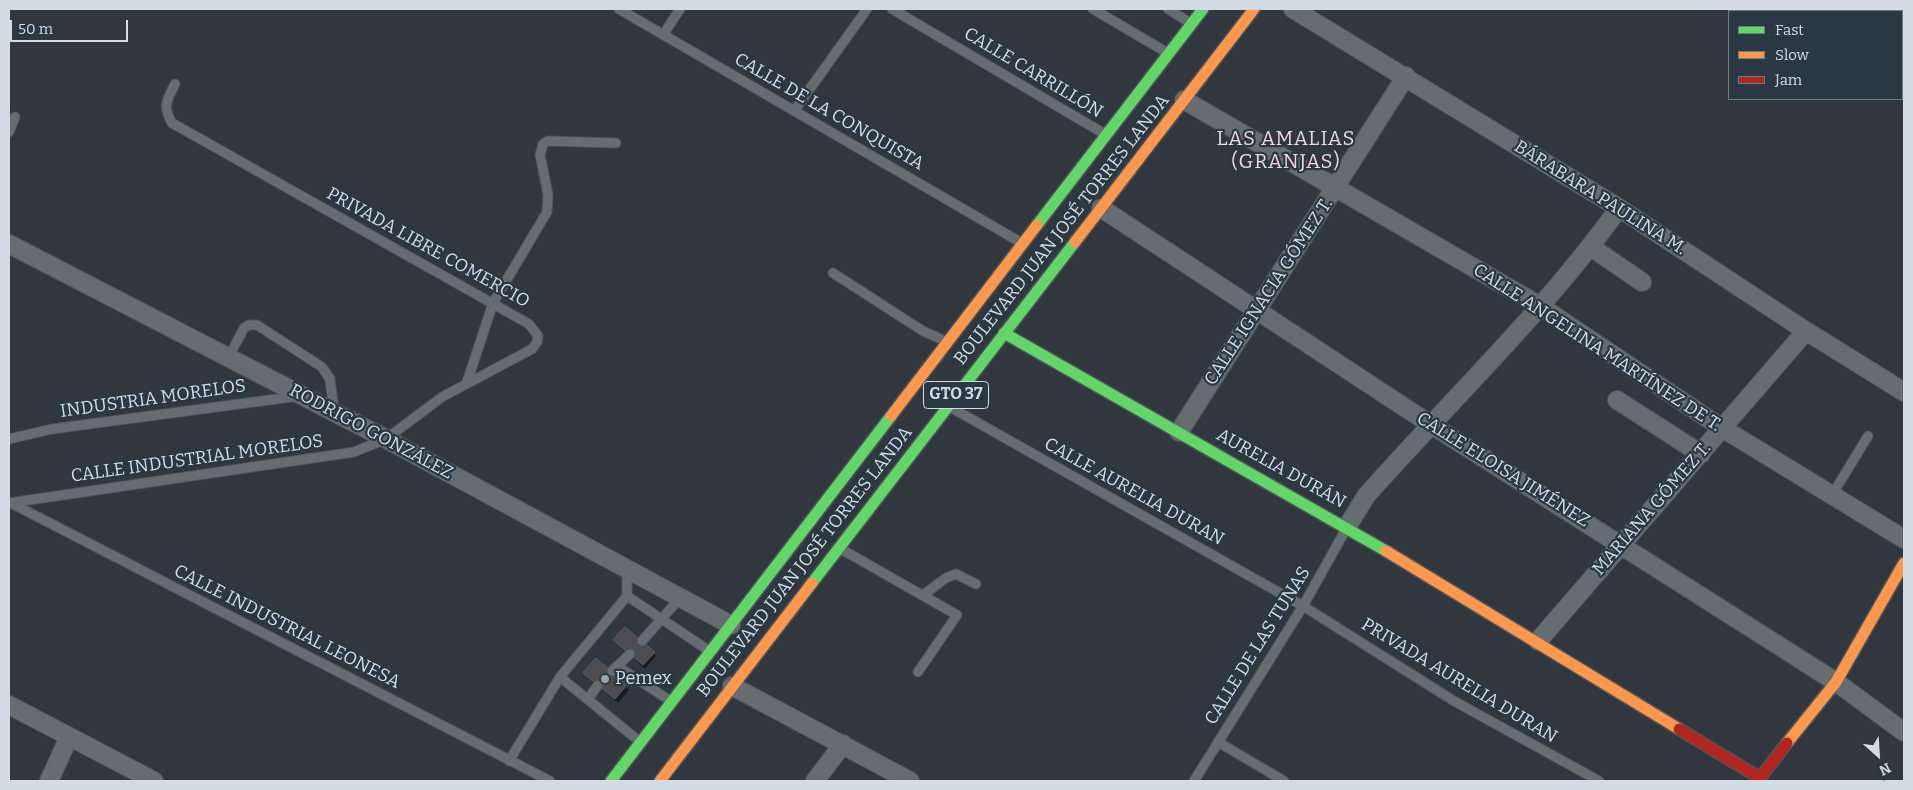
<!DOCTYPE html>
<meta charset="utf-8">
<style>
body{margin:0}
#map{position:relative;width:1913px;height:790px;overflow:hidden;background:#30373e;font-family:Bitter,serif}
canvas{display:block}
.frame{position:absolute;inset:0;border:10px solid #d3dce4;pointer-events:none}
.legend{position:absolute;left:1728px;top:10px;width:175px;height:90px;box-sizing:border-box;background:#2a3844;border:1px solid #6e7a84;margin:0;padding:6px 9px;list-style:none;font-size:15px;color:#d3dce4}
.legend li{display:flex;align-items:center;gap:10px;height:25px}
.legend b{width:25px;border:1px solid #6e7a84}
.north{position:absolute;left:1853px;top:730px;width:50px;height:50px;-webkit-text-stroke:4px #2a3844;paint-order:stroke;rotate:154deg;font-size:14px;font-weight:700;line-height:20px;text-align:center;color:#d3dce4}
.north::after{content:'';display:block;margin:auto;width:18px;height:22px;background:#d3dce4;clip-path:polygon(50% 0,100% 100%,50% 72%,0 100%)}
.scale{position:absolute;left:10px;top:20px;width:118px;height:22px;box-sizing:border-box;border:2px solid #d3dce4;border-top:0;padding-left:6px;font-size:15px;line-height:18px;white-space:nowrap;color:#d3dce4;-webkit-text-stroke:4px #2a3844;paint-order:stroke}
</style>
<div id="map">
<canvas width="1913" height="790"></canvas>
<div class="frame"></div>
<ul class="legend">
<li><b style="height:6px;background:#63d668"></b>Fast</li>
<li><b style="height:6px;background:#ff974d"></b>Slow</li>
<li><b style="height:6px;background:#b3261e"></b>Jam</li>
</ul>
<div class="north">N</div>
<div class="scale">50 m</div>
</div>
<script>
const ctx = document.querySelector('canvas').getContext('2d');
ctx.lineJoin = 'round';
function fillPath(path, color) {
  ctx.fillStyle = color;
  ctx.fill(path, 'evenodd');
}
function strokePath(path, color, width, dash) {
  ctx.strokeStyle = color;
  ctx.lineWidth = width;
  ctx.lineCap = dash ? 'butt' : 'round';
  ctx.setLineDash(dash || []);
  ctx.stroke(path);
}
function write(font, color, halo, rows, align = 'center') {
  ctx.font = font + ' Bitter,serif';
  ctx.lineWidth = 4.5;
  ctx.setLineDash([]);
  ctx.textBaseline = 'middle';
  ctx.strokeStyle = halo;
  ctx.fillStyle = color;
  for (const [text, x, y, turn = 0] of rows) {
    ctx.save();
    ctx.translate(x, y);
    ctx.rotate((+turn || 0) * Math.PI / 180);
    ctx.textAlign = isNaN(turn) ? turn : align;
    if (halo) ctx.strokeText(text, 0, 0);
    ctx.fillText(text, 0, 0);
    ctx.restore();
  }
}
fillPath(new Path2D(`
 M615 640 654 652 656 656 645 669Z
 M585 673 626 686 629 690 618 703Z`), '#0007');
const building = new Path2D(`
 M625 627 655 652 643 665 613 640Z
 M596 658 627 685 615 699 583 673Z`);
fillPath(building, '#4d4d51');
strokePath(building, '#5b5b5e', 1);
const lane = new Path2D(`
 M619 9 1020 242
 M892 9 1103 133
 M1093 9 1166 52
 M1168 9 1189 22
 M663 35 680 9
 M794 111 867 9
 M9 132 15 117
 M833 273 923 331 945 341
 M228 358 244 328 249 325H257L322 367 330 379 334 412
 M467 382 493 303 547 212 548 194 540 155 543 144 548 141 616 143
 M950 407 1303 606 1454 701 1599 781
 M9 439 52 429 299 396
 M1832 495 1868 436
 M9 502 550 781
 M9 503 354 452 386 439 442 397 532 349 537 342 538 336 529 324 172 123C162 106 167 100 175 84
 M841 549 957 615 918 672
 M627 569V596
 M923 595 946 578 956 574 976 584
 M642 641 680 598
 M617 666 669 700
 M612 671 630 654
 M588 699 598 685
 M639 741 560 677 627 596 708 650
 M1218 742 1284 781
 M509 761 560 677
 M1194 781 1303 606 1346 529`);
const street = new Path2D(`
 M1293 9 1619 208 1806 331 1904 392
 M1184 100 1540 306 1722 428 1904 539
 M1101 208 1430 424 1836 682 1904 732
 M9 244 386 439 731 625
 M1591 247 1642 282
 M1617 400 1701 454
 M1179 432 1406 76
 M1347 527 1366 496C1450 401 1545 311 1619 208
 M1538 641 1806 331
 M732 686 910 781
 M9 705 154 781
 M49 781 69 737
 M815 781 843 744`);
const fast = new Path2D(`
 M1037 225 1203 9
 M1004 333 1386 551
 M812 583 1075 242
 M611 781 891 416`);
const slow = new Path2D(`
 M1075 242 1254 9
 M891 416 1037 225
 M1386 551 1679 729
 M1787 743 1836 682 1904 563
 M660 781 812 583`);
const jam = new Path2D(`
 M1679 729 1760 778 1787 743`);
strokePath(lane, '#4e545a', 11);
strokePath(street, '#4e545a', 20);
strokePath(fast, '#4e545a', 14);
strokePath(slow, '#4e545a', 14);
strokePath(jam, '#4e545a', 14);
strokePath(lane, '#666d72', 9);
strokePath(street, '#666d72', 18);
strokePath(fast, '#63d668', 11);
strokePath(slow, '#ff974d', 11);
strokePath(jam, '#b3261e', 11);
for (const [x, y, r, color] of [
 [605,679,5,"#9aa2aa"]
]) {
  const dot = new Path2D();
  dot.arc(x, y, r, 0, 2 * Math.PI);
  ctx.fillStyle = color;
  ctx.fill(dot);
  strokePath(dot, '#2a3844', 2);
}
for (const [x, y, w] of [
 [956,395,65]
]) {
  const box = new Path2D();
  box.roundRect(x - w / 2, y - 13.5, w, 27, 4);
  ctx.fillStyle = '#2a3844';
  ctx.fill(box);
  strokePath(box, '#d3dce4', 1);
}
write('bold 16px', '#d3dce4', null, [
 ["GTO 37",956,395]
]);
write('18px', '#d3dce4', '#2a3844', [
 ["CALLE CARRILLÓN",1033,73,31],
 ["CALLE DE LA CONQUISTA",829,112,30],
 ["BÁRABARA PAULINA M.",1600,198,32],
 ["BOULEVARD JUAN JOSÉ TORRES LANDA",1062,230,-52],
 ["PRIVADA LIBRE COMERCIO",428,248,29],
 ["CALLE IGNACIA GÓMEZ T.",1269,292,-57],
 ["CALLE ANGELINA MARTÍNEZ DE T.",1597,348,33],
 ["INDUSTRIA MORELOS",153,399,-8],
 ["RODRIGO GONZÁLEZ",371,432,28],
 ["CALLE INDUSTRIAL MORELOS",197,459,-8],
 ["AURELIA DURÁN",1281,469,29],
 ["CALLE ELOISA JIMÉNEZ",1503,470,32],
 ["CALLE AURELIA DURAN",1134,492,29],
 ["MARIANA GÓMEZ T.",1652,509,-49],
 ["BOULEVARD JUAN JOSÉ TORRES LANDA",805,562,-52],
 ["CALLE INDUSTRIAL LEONESA",287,627,27],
 ["CALLE DE LAS TUNAS",1258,646,-58],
 ["PRIVADA AURELIA DURAN",1459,681,31]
]);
write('18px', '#d3dce4', '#2a3844', [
 ["Pemex",615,679]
], 'left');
ctx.letterSpacing = '1px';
write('20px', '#f7d4d7', '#2a3844', [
 ["LAS AMALIAS",1286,139],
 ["(GRANJAS)",1286,162]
]);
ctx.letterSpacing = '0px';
</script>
